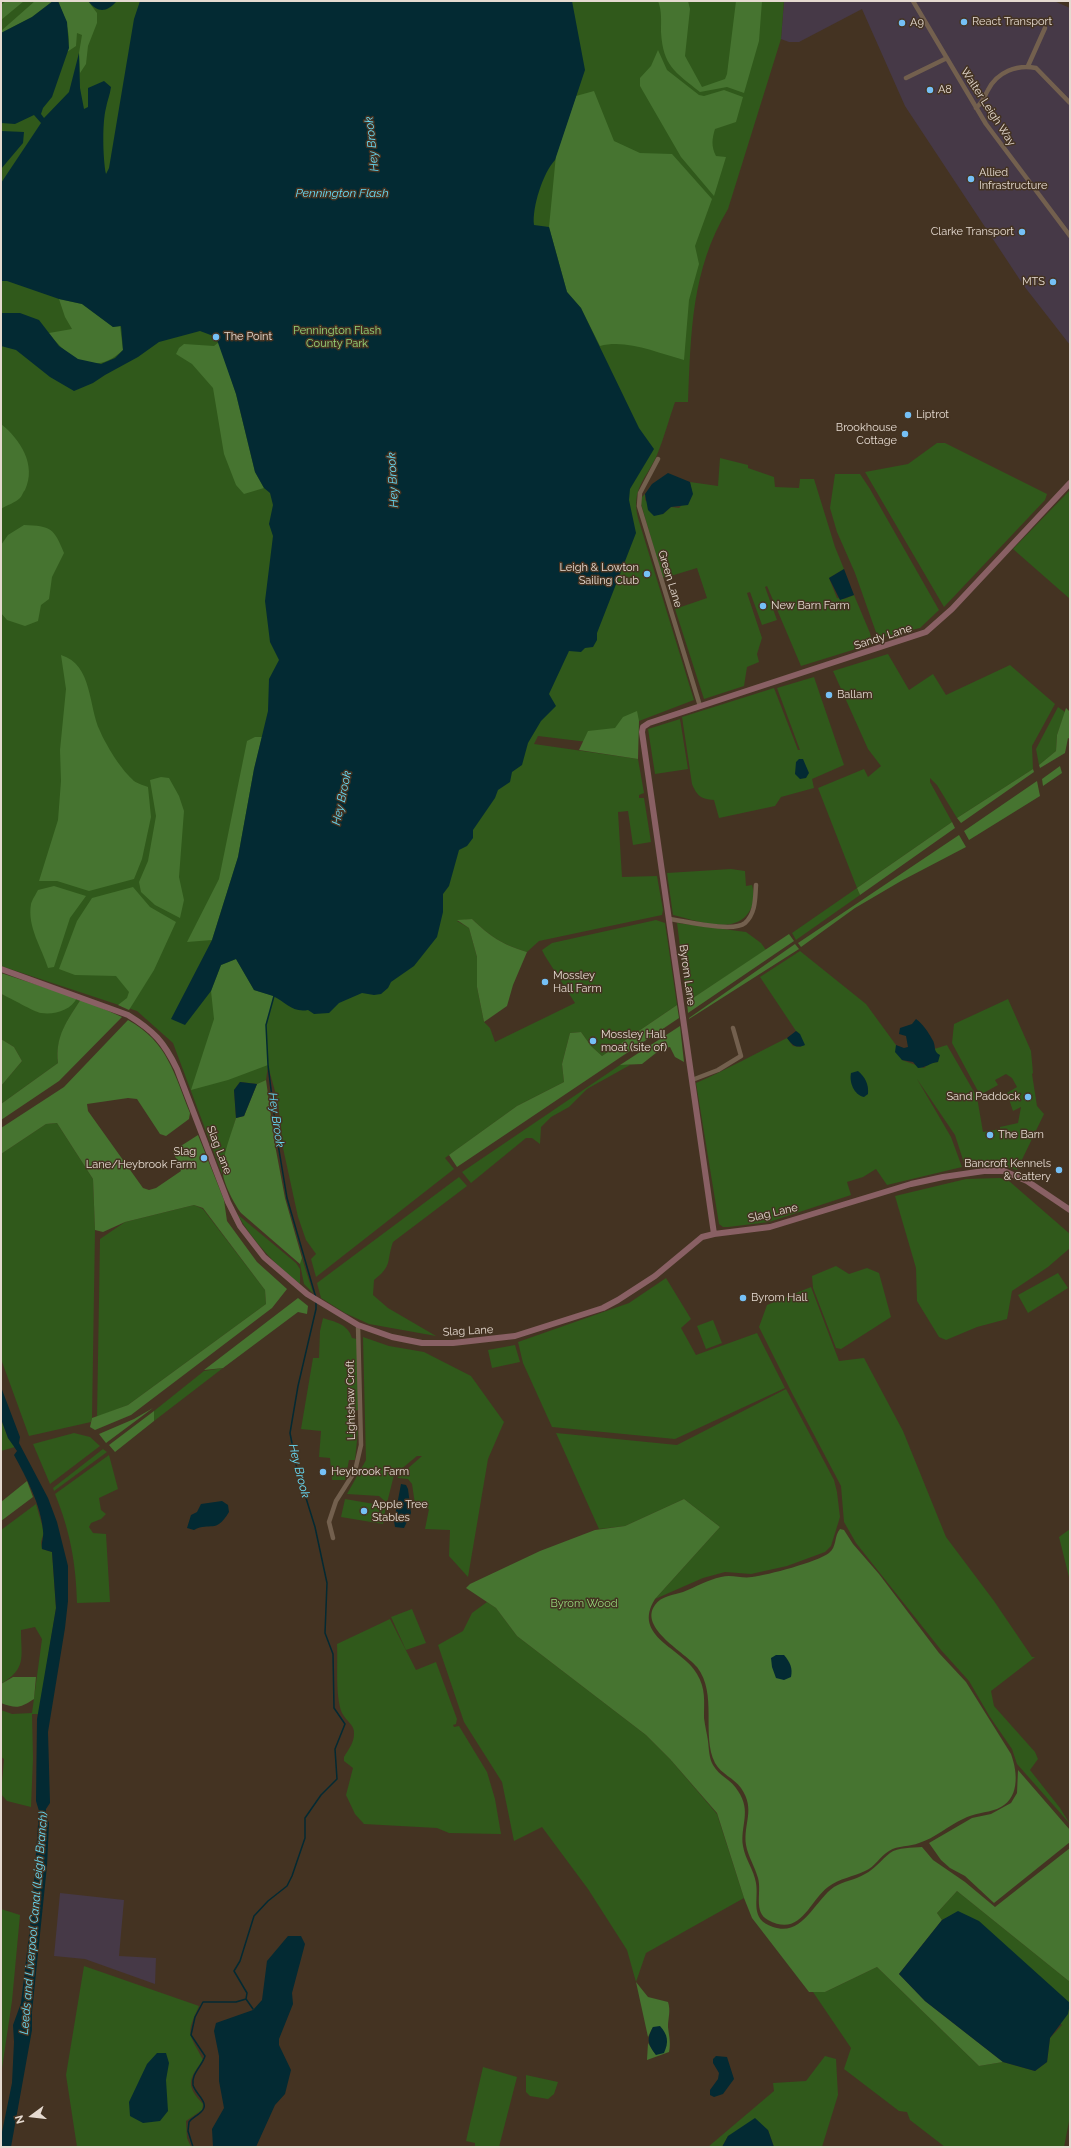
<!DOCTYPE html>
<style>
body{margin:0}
#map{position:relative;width:1071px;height:2148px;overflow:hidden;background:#432;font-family:Raleway,sans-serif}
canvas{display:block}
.frame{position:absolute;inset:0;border:2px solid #e5dad0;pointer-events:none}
.north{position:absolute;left:12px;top:2096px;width:40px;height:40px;-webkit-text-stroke:3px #432;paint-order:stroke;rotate:255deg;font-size:11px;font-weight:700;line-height:16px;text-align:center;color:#e5dad0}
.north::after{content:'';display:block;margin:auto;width:14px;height:18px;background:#e5dad0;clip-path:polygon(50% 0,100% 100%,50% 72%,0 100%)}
</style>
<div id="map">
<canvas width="1071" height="2148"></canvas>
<div class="frame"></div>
<div class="north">N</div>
</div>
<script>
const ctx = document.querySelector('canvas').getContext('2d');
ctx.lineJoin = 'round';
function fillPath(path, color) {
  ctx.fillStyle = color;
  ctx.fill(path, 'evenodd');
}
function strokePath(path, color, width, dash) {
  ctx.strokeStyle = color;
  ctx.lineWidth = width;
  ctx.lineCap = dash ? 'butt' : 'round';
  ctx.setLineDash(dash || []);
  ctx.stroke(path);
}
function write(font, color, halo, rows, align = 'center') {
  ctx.font = font + ' Raleway,sans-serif';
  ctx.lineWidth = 3;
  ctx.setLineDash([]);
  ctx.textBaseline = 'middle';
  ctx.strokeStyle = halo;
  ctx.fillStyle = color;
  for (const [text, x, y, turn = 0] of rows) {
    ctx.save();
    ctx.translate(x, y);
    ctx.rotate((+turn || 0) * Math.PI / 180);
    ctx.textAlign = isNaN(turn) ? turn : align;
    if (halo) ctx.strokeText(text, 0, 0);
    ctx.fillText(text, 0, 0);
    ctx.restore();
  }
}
fillPath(new Path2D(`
 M784 1H1054L1070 8V345L1024 286 905 106 862 9 799 42H789L781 39Z
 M60 1893 124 1900 119 1956 156 1958 155 1984 85 1959 54 1956Z`), '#463947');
fillPath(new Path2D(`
 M1 1H784L781 39 728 209C691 270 691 333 688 402H675C669 419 664 438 657 455 646 479 631 489 638 518L694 700 639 721 637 748 538 736 534 744 638 759 644 793 639 795V798H644L651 842 633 845 628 811 618 812 622 877 657 876 663 910 662 915 539 941 527 952C501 944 491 937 472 919L457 921 469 928 477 957V987L484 1022 490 1028 495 1042 575 1003 545 956 542 950 552 943 656 920 665 923 677 1005 602 1056 591 1046 581 1032 570 1033 562 1064 564 1082 517 1106 445 1158 454 1169 316 1277 311 1259 316 1254 306 1240 298 1217 283 1148 278 1102 268 1066 266 1080 257 1084 240 1082 234 1090 236 1118 225 1157 222 1174 173 1043 137 1011 1 966Z
 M937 443H945L1047 494 1045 500 944 607 865 472 908 464Z
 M720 458 748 465V468L774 477 775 487 799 488 800 479H814L835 547 844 569 829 578 837 598 844 599 854 595 870 633 872 644 801 666 767 586 765 587 777 620 762 625 750 592 747 593 762 638 757 654 759 662 747 667 744 686 704 699 675 609 707 598 697 568 664 578 662 575 641 504V498L645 494V500L663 514 671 507 679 508 692 494 690 482 718 486Z
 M835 474H860L870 489 939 610 920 628 878 638 855 573 837 532 830 508Z
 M1070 490V599L1013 549Z
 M888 654 909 690 933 674 946 695 1010 665 1055 704 1032 746 1033 769 957 818 937 785 930 778V782L952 822 857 888 860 895 796 940 792 933 857 888 818 788 864 769 868 777 881 766 868 749 833 671Z
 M814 677 844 765 812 779 814 788 781 797 775 806 719 818 714 800C701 799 697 796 692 784L682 717 774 688 798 750H800L777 688Z
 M1058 707 1065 712 1057 735 1056 751 1039 765 1036 749Z
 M680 719 688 769 655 774 648 729Z
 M731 869 745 871 746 886 752 885C755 895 754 904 749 912 734 936 695 920 673 915L667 873Z
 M677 923 746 932 761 943 766 950 687 1002Z
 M800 951 866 1004 896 1045 902 1060 924 1068 930 1063 938 1062 934 1049 947 1045 977 1097 983 1132 1000 1129V1127L1018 1123 1021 1107 1013 1111 1007 1093 1017 1087 1012 1078 1006 1074 995 1080 998 1085 980 1095 952 1043 954 1024 1008 999 1031 1051 1033 1073 1032 1074 1037 1106 1044 1114 1017 1170 998 1165 965 1166 955 1135 917 1079 951 1137 962 1167 887 1185 876 1169 863 1177 847 1182 851 1195 769 1222 728 1227H723L719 1224 696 1083C728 1069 756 1053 787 1038L793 1046 801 1047 798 1032 796 1031 760 977Z
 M1 994 17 1000 77 998 81 999C68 1020 55 1037 58 1063L1 1104V1086L22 1061 14 1047 1 1039Z
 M620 1065H630L587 1089 569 1107 551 1117 541 1127 540 1144 532 1138H526L471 1183 462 1172Z
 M57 1123 93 1179 95 1230 92 1418 91 1422 29 1436 1 1359V1154L46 1124Z
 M459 1177 467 1186 393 1242C386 1262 393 1265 374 1280L373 1295 388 1308 436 1336 369 1324 345 1313 321 1298 317 1283Z
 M1000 1178 1009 1181 1070 1234V1248L1048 1267 1012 1291 1007 1319 977 1327 946 1340 939 1337 917 1301 916 1268 895 1196 966 1179Z
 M194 1205 203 1209 265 1290 266 1304 128 1405 97 1417 100 1239 125 1222Z
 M237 1214 296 1263 300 1269V1284C274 1264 254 1242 237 1214Z
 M302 1258 313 1293 304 1284 300 1264Z
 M836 1266 849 1274 867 1268 879 1273 891 1317 841 1349 836 1348 813 1288 812 1276Z
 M1058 1273 1068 1288 1028 1313 1018 1295Z
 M666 1278 691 1319 681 1328 696 1355 757 1333 785 1388 675 1439 552 1427 523 1363 518 1342 629 1303Z
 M811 1287 839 1361 864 1358 903 1431 946 1537 994 1601 1032 1657H1035L991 1691 994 1706 1035 1752 1038 1759 1030 1770 1060 1808 1070 1824 1017 1764 1012 1749 990 1717 969 1681 941 1650 856 1543 844 1522 841 1486 793 1395 759 1327 767 1305Z
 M323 1318C335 1322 348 1324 352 1338L357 1339 359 1407 358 1410 354 1411 353 1429 358 1430 355 1460H349L345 1480H332L330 1458 319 1457 321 1431 301 1429 313 1358H319L320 1331Z
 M713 1320 722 1343 706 1349 697 1326Z
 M363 1337 389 1346 424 1352 471 1376 504 1422 488 1459 468 1577 449 1556 450 1530 425 1529 429 1509 415 1504 412 1484 408 1479 397 1478 422 1456H417L394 1475 387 1503 379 1496 347 1494 366 1460Z
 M515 1345 520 1362 492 1368 488 1350Z
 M223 1368 154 1421V1411L204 1371Z
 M786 1389 834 1480 837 1492 840 1517 831 1546 825 1552 787 1566 751 1574 725 1572 703 1578 655 1599 720 1527 684 1499 625 1526 599 1529 556 1433 677 1445Z
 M1 1419 8 1438 15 1447 1 1451Z
 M74 1433 90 1437 100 1446 50 1484 33 1444Z
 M103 1449 107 1452 54 1491 53 1488Z
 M109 1455 118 1489 99 1498 101 1510 106 1514 101 1519 91 1523 89 1527 93 1533 106 1534 110 1602 77 1603C76 1563 70 1531 55 1494Z
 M345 1499 386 1506 383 1524 341 1517Z
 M36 1504 44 1532 41 1542 42 1549 52 1552 56 1608 39 1714H32L33 1758 31 1807 7 1801 1 1794 4 1759 1 1757V1710L12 1714 32 1713 42 1639 35 1627 21 1630C21 1658 27 1668 1 1684V1530Z
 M1070 1529V1581L1059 1537Z
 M487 1602 496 1608 517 1636 646 1735 670 1759 717 1814 744 1898 646 1953 636 1982 627 1950 588 1889 542 1827 514 1841 502 1782 464 1722 438 1645 463 1631 472 1613Z
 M412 1609 426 1643 406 1650 391 1617Z
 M390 1619 416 1670 436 1662 457 1719 456 1724 453 1725 454 1727 459 1726 487 1772 495 1799 501 1834 449 1833 437 1828 364 1824 355 1814 346 1795 353 1768 344 1761V1757C348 1750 354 1743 354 1734 355 1725 346 1721 342 1713 335 1696 338 1664 337 1644Z
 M957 1891 1070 1982V2116L1064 2147H945L910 2120 907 2112 899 2111 844 2069 851 2048 813 1992H825L877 1967 979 2066 1003 2062 1035 2071 1047 2062 1050 2038 1062 2025 958 1912 942 1920 937 1913Z
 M1 1909 20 1915 12 2001 1 2075Z
 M84 1966 199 2006C185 2036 189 2032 203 2060 189 2079 185 2085 203 2104L202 2110 186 2121 187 2138 191 2147H77L66 2075Z
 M825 2056 836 2059 838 2095 822 2147H774L768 2130 728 2136 722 2147H708L774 2091 773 2083 806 2081Z
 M483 2067 517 2077 499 2147H475V2143L466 2141Z
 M526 2075 558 2082 554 2094 548 2099 530 2096 526 2092Z`), '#30591b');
fillPath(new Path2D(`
 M6 1H24L1 20V5Z
 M35 1H53L32 17 1 33V31Z
 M58 1H88L97 13V23L88 46 86 64 80 73 79 53 82 35 77 33 76 46 67 52C73 36 64 16 58 1Z
 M658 1H688L690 9 685 56 702 87 725 79 727 74 736 1H762L759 41 744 93 727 87 700 92C675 72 663 66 661 32 661 21 662 11 658 1Z
 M658 50 667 70 699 95 704 96 724 90 743 97 736 122 715 129C712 139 711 146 716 156L726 157 714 196 681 157 640 86V78L651 66Z
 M594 91 614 141 640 153 672 154 712 199 695 246 699 264 689 300 684 360C657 353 627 339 600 346L581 308 567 292 549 227 556 155 576 96Z
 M59 299 82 304 113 327 120 326 123 350C95 377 68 359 49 333L72 329 65 317Z
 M219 342 236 394 255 472 264 488 244 494 236 485 224 454 213 388 192 364 176 354 179 348 184 344 214 346Z
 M1 424C20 439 37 465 25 490 23 492 22 496 20 498 15 503 7 505 1 509Z
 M24 525C51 526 54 528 64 553L52 577 49 599 41 605 38 621 25 626 7 620 1 613V545L8 535Z
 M61 655C93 665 88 706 100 731 106 745 120 768 132 779 135 783 143 785 148 787L151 817 142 859 134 879 89 891 57 881H39L58 820 61 781 60 750 66 689Z
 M1066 708 1070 712V739L1068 738 1065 753 1040 768 1039 765 1056 751 1057 735Z
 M637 711 639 721 638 759 579 750 588 731 615 728 623 717Z
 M255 737H262L254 769 238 857 212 940 187 942 219 879 247 741Z
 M1060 766 1062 773 1043 786 1042 779Z
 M1033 769 1034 772 961 823 957 818Z
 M161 777 169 778 179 796 184 811 179 877 184 900 180 918 155 905 141 892 139 882 148 861 156 816 150 780Z
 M1037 781 1040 796 969 840 964 831Z
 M952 822 955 828 860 895 857 888Z
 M959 835 966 847 901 881 855 908 801 947 798 943Z
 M54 886 86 896 70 918 54 967 48 968C42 948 27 927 31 904 32 900 36 894 38 890Z
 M133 887 150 907 176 922 154 970 129 1010 118 1005 127 998 129 992 116 976 75 975 59 969 77 921 92 898Z
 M472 919C491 937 501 944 527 952L513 985 507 1006 484 1022 477 987V957L469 928 457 920Z
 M789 934 794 941 688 1013 687 1002Z
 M795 944 799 949 689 1019V1018Z
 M236 959 254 990 274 996 266 1025 268 1065 228 1080 191 1090 214 1019 211 991 221 965Z
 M1 973 77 998C71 1010 55 1015 41 1013 34 1012 11 998 1 994Z
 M81 999 122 1017 59 1081 1 1120V1104L58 1063C55 1036 67 1021 81 999Z
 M677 1005 679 1018 457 1167 449 1155 517 1106 564 1082 562 1064 570 1033 581 1032 591 1046 602 1056Z
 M128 1020C168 1042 174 1074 190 1113L189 1119 166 1136 160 1134 137 1099 128 1098 87 1104 88 1111 143 1188 149 1190 156 1188 181 1171 173 1151 198 1135 224 1200 227 1221 257 1262 287 1289 272 1308 131 1415 95 1430 90 1427 92 1418 128 1405 266 1304 265 1290 203 1208 194 1205 125 1222 103 1232 95 1230 93 1179 57 1123 46 1124 1 1154V1128L64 1087Z
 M680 1026 684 1062 675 1057 670 1047 661 1049 642 1064 620 1065Z
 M1 1039 14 1047 22 1061 1 1086Z
 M266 1080 275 1145 285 1198 302 1258 300 1264 241 1213C235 1205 223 1183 223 1173 222 1155 231 1135 236 1118L244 1116 257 1084Z
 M298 1298 308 1306 307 1314 298 1312 223 1368 204 1370Z
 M153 1408 106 1443 99 1434 134 1419Z
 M154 1411V1421L115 1452 109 1445Z
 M27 1481 33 1497 1 1521V1502Z
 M684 1499 720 1527 655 1599C631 1637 683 1648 697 1674 706 1689 704 1701 704 1718 705 1726 707 1734 708 1741 709 1749 709 1758 713 1765 719 1776 732 1780 738 1791 752 1812 740 1825 743 1846 745 1859 754 1870 756 1883 759 1900 749 1919 773 1927 803 1937 814 1901 834 1887 844 1881 855 1880 865 1874 875 1869 881 1860 890 1853 898 1847 912 1848 922 1847L933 1860 965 1882 995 1907 1070 1848V1982L957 1891 937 1913 942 1920 899 1974 925 2001 1003 2062 979 2066 877 1967 825 1992H809L752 1918 744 1898 717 1813 670 1759 646 1735 517 1636 496 1608 466 1588 470 1584 540 1551 595 1530 625 1526Z
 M840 1529 844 1530 853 1544 879 1574 939 1653 966 1682 1011 1754C1018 1773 1020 1800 997 1809 986 1813 974 1813 963 1819 948 1826 935 1838 919 1843 910 1847 898 1845 889 1851 880 1856 875 1867 865 1871 853 1877 840 1878 828 1887 809 1901 801 1938 768 1920 753 1912 762 1892 758 1878 755 1867 748 1856 746 1845 743 1823 756 1810 741 1788 734 1778 721 1774 715 1763 701 1735 718 1694 697 1667 686 1653 638 1628 655 1605 661 1596 674 1595 683 1592 696 1587 707 1580 721 1577 732 1574 742 1579 752 1577 768 1575 817 1562 829 1553 837 1547 834 1536 840 1529Z
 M13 1677H36L34 1699C20 1708 17 1709 1 1703V1684Z
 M1018 1770 1070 1830V1842L994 1903 965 1876 950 1868 941 1860 929 1843 972 1818 991 1814 1011 1803 1017 1793Z
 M636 1982 648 1997 668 2002C671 2011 668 2018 668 2027 669 2036 671 2043 669 2052L647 2060 648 2043 656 2055 653 2027 648 2037Z`), '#467430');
fillPath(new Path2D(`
 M53 1H58L67 22 69 48 52 97 43 108 41 114 44 118 69 92 79 53 80 88 84 109 88 107V88L104 81 111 87C110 95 107 101 106 108 102 123 103 159 106 174L109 168 134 19 140 1H572L585 70 555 160C543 173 532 207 534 225L549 227 567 292 581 308 639 428 654 449 630 489 629 500 636 533 597 633V640L593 647 585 648 581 652 569 651 549 694 556 706 541 721 528 743 522 765 512 772 510 782 498 790 495 798 473 830V838L467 846 459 850 449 886 443 894V912L437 937 414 966 391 982 388 988 381 994 374 995 362 993 339 1003 329 1013 314 1014 308 1010C292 1013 286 1002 273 996 267 994 260 992 254 990L236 959 221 965 211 991 185 1025 171 1019 212 940 238 857 254 769 268 711 269 679 279 660 270 642 265 601 273 536 269 524 273 505 270 493 264 488 255 472 236 394 216 337 200 331 159 342 138 357 105 375 93 383 74 391 50 377 16 350 1 346V313H20L39 320 59 346 78 359 101 364 115 358 123 350 121 326 113 327 82 304 59 299 7 281H1V183L41 123 34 115 15 124 1 123V33L32 17Z
 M88 1H117C106 13 98 13 88 1Z
 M1 131 24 132 23 143 1 169Z
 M668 473 690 482 693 494 688 505 671 507 663 514 654 516 648 510 645 494 652 484Z
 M844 569 854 595 840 600 829 578Z
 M799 759H803L809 773 806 778 800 779 795 774 796 762Z
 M916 1019C922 1023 929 1033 932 1039 937 1046 932 1051 940 1055L938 1062C930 1063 925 1068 918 1068L913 1062 902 1060 895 1052 896 1045 904 1048 908 1047 906 1036 899 1034 900 1028 912 1024Z
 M796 1031 800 1034 805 1045C796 1049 792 1045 787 1038Z
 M858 1071C865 1077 869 1084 868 1094L864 1097C854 1095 849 1082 851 1073Z
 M240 1082 257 1084 244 1116 236 1118 234 1090Z
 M1 1387 20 1437 19 1443 48 1498 57 1522 68 1566V1601L65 1628 48 1732 50 1803 46 1809V1815L49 1823 47 1866 32 2012V2030L11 2147H1V2137L12 2083 14 2042 13 2025 21 2003 32 1909 39 1811 36 1801 37 1719 56 1608 52 1552 42 1549C41 1542 44 1537 43 1531 41 1505 26 1477 14 1455L17 1451 8 1438 1 1419Z
 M401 1484 406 1485 408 1489 411 1513 404 1528 395 1527 394 1521Z
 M222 1501 228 1505 229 1512C215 1535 211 1521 194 1530L187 1528 191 1515 197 1512 201 1504Z
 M776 1655H784C790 1662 793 1668 791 1677L784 1680 776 1678 772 1667 771 1658Z
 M958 1911 979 1921 1070 2003 1068 2014 1050 2038 1047 2062 1035 2071 1003 2062 925 2001 899 1974 942 1920Z
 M288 1936H301L305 1944 292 1993 293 2004 279 2039V2045L291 2070 285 2094 275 2105 256 2147H213L212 2129 224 2108 219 2081V2056L214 2031 216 2023 253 2010 262 2000 267 1961Z
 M660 2026C668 2035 669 2042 664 2053L656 2055C648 2044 646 2040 653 2027Z
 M157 2053H166L169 2063 166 2080 168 2111 160 2121 143 2123 130 2116 129 2102 147 2064Z
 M716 2056 727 2057 734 2079 723 2094 714 2097 710 2095V2090L718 2079 719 2073 713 2063V2059Z
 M755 2118 768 2130 774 2147H722L728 2136Z`), '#032a33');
strokePath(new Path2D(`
 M274 996 266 1025 268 1065 277 1138 287 1198 316 1298
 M246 1999 253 2009
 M193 2147 188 2131 189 2122C192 2118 197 2116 201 2112 211 2103 195 2094 193 2085 191 2074 202 2066 205 2056L191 2035 195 2017 203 2002H236L246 1999 247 1993 234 1971 240 1961 254 1916 268 1901 287 1886 292 1876 305 1838V1818L321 1795 337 1779 335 1749 345 1724 334 1708 333 1654 325 1633 327 1583 315 1527 297 1469 290 1433 298 1386 316 1309V1301`), '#032a33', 1.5);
strokePath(new Path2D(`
 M913 1 986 124 1070 236
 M1028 66 1045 28
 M906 78 947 58
 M976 108C983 102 984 97 988 90 997 72 1017 64 1036 68L1070 103
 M658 459 640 493 639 506 700 706
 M669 919C685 921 733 933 745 923 756 913 755 898 756 885
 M692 1080 718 1070 741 1056 733 1028
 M333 1538 329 1522 336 1501 355 1471 361 1445 358 1325`), '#73604e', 4.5);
strokePath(new Path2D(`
 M1 969 128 1015C154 1031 164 1042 177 1069L228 1202 240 1226 264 1257 307 1294 358 1325 392 1337 422 1343H453L515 1336 603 1308 618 1300 655 1276 702 1237 714 1234 770 1227 911 1184 943 1177 984 1171H1004L1027 1181 1070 1210
 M714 1234 642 732 643 727 649 723 926 632 952 609 1070 483`), '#896064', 6);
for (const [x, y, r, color] of [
 [964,22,4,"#75c0f6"],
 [902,23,4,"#75c0f6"],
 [930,90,4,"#75c0f6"],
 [971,179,4,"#75c0f6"],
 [1022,232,4,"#75c0f6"],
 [1053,282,4,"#75c0f6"],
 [216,337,4,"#75c0f6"],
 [908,415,4,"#75c0f6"],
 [905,434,4,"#75c0f6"],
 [647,574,4,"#75c0f6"],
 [763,606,4,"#75c0f6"],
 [829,695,4,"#75c0f6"],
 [545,982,4,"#75c0f6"],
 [593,1041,4,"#75c0f6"],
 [1028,1097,4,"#75c0f6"],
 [990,1135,4,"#75c0f6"],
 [204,1158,4,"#75c0f6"],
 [1059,1170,4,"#75c0f6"],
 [743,1298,4,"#75c0f6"],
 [323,1472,4,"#75c0f6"],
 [364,1511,4,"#75c0f6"]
]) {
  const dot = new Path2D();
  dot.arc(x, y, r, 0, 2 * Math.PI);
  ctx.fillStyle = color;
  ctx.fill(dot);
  strokePath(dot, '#432', 1.5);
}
write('11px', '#e5dad0', '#432', [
 ["React Transport",972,22],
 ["A9",910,23],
 ["A8",938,90],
 ["Allied",979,173],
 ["Infrastructure",979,186],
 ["Clarke Transport",1014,232,"right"],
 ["MTS",1045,282,"right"],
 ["The Point",224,337],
 ["Liptrot",916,415],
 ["Brookhouse",897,428,"right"],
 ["Cottage",897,441,"right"],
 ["Leigh & Lowton",639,568,"right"],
 ["Sailing Club",639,581,"right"],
 ["New Barn Farm",771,606],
 ["Ballam",837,695],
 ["Mossley",553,976],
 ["Hall Farm",553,989],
 ["Mossley Hall",601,1035],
 ["moat (site of)",601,1048],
 ["Sand Paddock",1020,1097,"right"],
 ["The Barn",998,1135],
 ["Slag",196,1152,"right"],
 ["Lane/Heybrook Farm",196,1165,"right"],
 ["Bancroft Kennels",1051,1164,"right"],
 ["& Cattery",1051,1177,"right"],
 ["Byrom Hall",751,1298],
 ["Heybrook Farm",331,1472],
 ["Apple Tree",372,1505],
 ["Stables",372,1518]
], 'left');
write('11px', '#e5dad0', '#432', [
 ["Walter Leigh Way",988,107,57],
 ["Green Lane",670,579,73],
 ["Sandy Lane",883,637,-18],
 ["Byrom Lane",687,975,82],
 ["Slag Lane",219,1150,69],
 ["Slag Lane",773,1213,-13],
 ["Slag Lane",468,1331,-3],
 ["Lightshaw Croft",351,1400,-91]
]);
write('11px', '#96d77a', '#432', [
 ["Pennington Flash",337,331],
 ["County Park",337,344],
 ["Byrom Wood",584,1604]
]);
write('italic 12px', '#66dcf8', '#432', [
 ["Hey Brook",372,144,-96],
 ["Pennington Flash",342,193],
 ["Hey Brook",393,480,-93],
 ["Hey Brook",342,798,-78],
 ["Hey Brook",276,1120,82],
 ["Hey Brook",299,1471,76],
 ["Leeds and Liverpool Canal (Leigh Branch)",34,1923,-85]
]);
</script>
